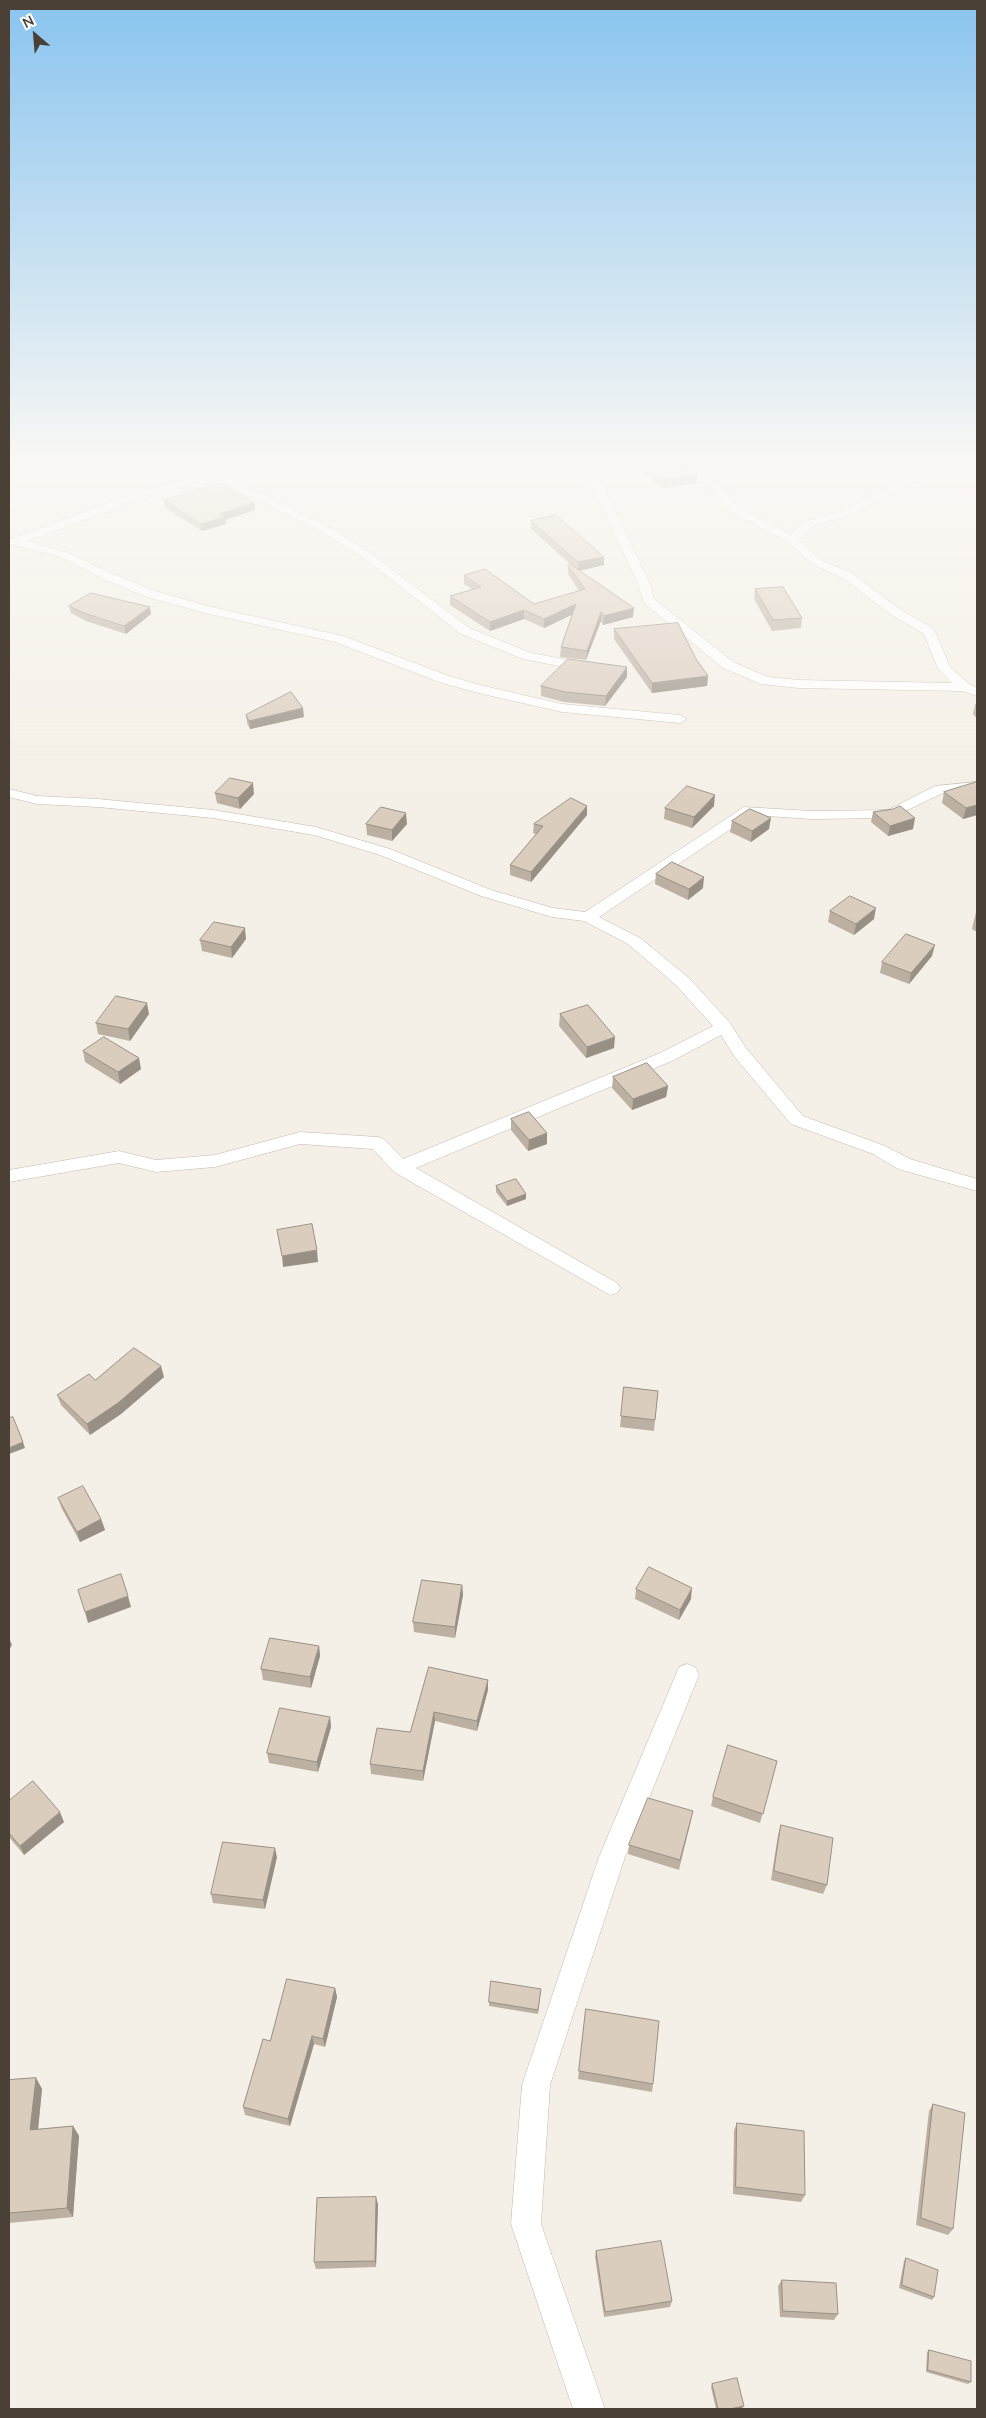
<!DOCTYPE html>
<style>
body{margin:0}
#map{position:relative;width:986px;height:2418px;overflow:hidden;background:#f5f0e7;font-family:Mulish,sans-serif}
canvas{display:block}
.frame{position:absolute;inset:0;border:10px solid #4a4035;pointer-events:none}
.north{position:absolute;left:10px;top:10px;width:50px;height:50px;-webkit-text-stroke:4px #fff;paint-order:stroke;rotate:333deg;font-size:14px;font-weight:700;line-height:20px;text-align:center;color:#4a4035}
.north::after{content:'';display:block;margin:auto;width:18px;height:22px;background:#4a4035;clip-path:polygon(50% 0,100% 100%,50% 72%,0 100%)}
</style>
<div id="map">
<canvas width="986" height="2418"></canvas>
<div class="frame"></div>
<div class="north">N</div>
</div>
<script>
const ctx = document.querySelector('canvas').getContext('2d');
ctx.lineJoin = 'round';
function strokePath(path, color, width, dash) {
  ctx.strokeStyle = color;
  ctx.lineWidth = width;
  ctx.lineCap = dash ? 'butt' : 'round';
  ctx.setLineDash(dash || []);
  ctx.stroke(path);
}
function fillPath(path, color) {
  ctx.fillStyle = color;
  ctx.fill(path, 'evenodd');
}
const minor = new Path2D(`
 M232 464H251L221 474 327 526 372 554 469 628 531 653 590 664 596 668 590 672 523 659 461 634 364 558 319 530 210 477 133 502 27 541 69 553 113 574 155 591 207 606 343 636 449 676 480 685 562 704 680 715 687 719 680 723 562 712 474 692 439 682 335 642 205 613 147 597 105 580 61 557 9 544V540C83 512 156 484 232 464Z
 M575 464H588L596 471 650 584 654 599 733 662 768 677 799 680 952 683 938 669 924 634 890 614 844 579 812 564 788 542 731 512 709 486 694 480 675 464H687L702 476 717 482 739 508 791 535 804 522 840 512 920 471 913 464H925L932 472 931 474 848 516 812 526 799 540 820 560 852 573 898 608 934 629 950 667 969 684 977 688V696L962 691 799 688 761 684 723 668 644 603 638 584 586 473Z
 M967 464H977V470Z
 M977 782V790L943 793 891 818 812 819 752 815 599 917 640 938 689 978 730 1023 746 1048 803 1116 885 1146 910 1159 977 1179V1191L898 1169 873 1154 791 1124 734 1056 721 1035 672 1061 416 1168 617 1283 620 1288 617 1293 610 1295 394 1172 373 1149 300 1144 215 1167 156 1172 119 1163 9 1182V1170L119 1151 156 1160 215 1155 300 1132 378 1137 384 1139 403 1159 660 1053 713 1026 677 986 628 944 584 921 552 917 481 896 380 855 314 835 213 818 98 807 37 804 9 797V789L37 796 98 799 213 810 316 827 390 849 491 890 553 908 585 912 744 807 812 811 888 810 935 786Z
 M687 1664 695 1667 699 1675 625 1857 550 2085 541 2224 605 2409H573L511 2224 522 2085 599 1857 679 1667Z`);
strokePath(minor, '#c2b7a9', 1);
fillPath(minor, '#fff');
fillPath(new Path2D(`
 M632 464H683L697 475 696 483 663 488Z
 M164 500 254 503 255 510 225 520 226 524 202 531 165 508Z
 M531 521 604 565 580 571 633 617 603 625 601 621 586 660 560 657 561 647 572 614 544 628 524 619 490 631 450 605V596L472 589 464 584V575L534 604 579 591 568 574V566L570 564 531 529Z
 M755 589 802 618 801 628 772 631 754 599Z
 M69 606 151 614 126 634 86 621 71 613Z
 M614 629 696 659 708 676 707 686 652 693 614 639Z
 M627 677 605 706 564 702 541 696V686Z
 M975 704H977V719L973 714Z
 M246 715 304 717 250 729 247 723Z
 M977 782V815L963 819 942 803 944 792Z
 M215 793 254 794 240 809 217 803Z
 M714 806 692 828 664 819 665 808Z
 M873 812 913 829 888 836 871 822Z
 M587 815 531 882 510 875V865L536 834 533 833 534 824Z
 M732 821 769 829 751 842 730 832Z
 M366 824H407L392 841 367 835Z
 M656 874 703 888 688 900 655 884Z
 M830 911 874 919 854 935 828 922Z
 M976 912H977V932L972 929Z
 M246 939 232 958 202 951 200 940Z
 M932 956 909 984 880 973 882 962Z
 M149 1014 130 1041 98 1034 96 1023Z
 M560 1014 614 1048 586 1058 559 1026Z
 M83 1051 141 1069 120 1084 85 1062Z
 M613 1077 668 1086 666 1097 632 1110 612 1088Z
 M511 1119 547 1144 528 1151 511 1130Z
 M496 1186 526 1194V1199L507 1206 496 1192Z
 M164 1377 121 1414 90 1435 61 1405 57 1395Z
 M624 1387 658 1391 654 1431 620 1427Z
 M58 1498 101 1519 105 1530 80 1542 62 1509Z
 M462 1585 463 1595 455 1638 414 1632 413 1622Z
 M636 1589 691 1599 679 1620 635 1599Z
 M319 1646 320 1656 311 1688 263 1680 261 1669Z
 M429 1667 488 1680V1690L477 1731 435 1721 423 1781 371 1774 370 1764 410 1732Z
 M330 1717 331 1727 318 1772 269 1763 267 1753Z
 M777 1761 760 1823 711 1806 713 1797Z
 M9 1801 64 1822 24 1855 9 1837Z
 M691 1821 679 1870 628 1854 629 1845Z
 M781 1825 827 1885 823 1894 771 1880 778 1835Z
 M277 1857 265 1909 213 1903 211 1894Z
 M335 1988 337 1997 325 2047 314 2044 290 2126 245 2115 243 2107 270 2041Z
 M541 1989 538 2014 489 2006V2002Z
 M586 2009 653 2084 652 2092 578 2079Z
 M36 2078 42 2089 38 2129 73 2126 79 2136 73 2217 9 2223V2080Z
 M933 2104 953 2229 948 2235 916 2225 929 2111Z
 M737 2123 805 2195 801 2202 733 2194 734 2130Z
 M378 2204 376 2267 316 2269 314 2262Z
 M596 2251 672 2301 670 2307 604 2317 595 2257Z
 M906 2258 934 2297 932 2300 899 2288 904 2261Z
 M782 2280 838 2314 834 2320 780 2317 778 2286Z
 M929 2350 971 2382 968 2384 926 2372 927 2352Z
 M712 2384 742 2408 738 2409H716L711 2387Z`), '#bcb0a3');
fillPath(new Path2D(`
 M697 475 696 483 663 488 664 480Z
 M254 503 255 510 225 520 226 524 202 531 201 524 220 514Z
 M604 557V565L578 571V562Z
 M576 604V613L544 628V619Z
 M150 607 151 614 126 634 124 626Z
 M634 608 633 617 603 625 604 616Z
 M524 610V619L490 631V622Z
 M601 612V621L586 660 587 651Z
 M627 667V677L605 706 606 696Z
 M708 676 707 686 652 693V683Z
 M303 708 304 717 250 729 249 721Z
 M253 783 254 794 240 809 238 798Z
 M715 795 714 806 692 828 694 817Z
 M977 805V815L963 819 966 808Z
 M587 806V815L531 882V872Z
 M406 813 407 824 392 841V830Z
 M771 818 769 829 751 842 752 831Z
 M915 818 913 829 888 836 890 826Z
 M704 877 703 888 688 900 689 889Z
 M876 908 874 919 854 935 856 924Z
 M245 928 246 939 232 958 231 947Z
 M935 945 932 956 909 984 911 973Z
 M147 1003 149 1014 130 1041 128 1029Z
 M615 1037 614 1048 586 1058 587 1047Z
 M139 1058 141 1069 120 1084 118 1072Z
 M668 1086 666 1097 632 1110 633 1099Z
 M547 1133V1144L528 1151 529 1140Z
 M526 1194V1199L507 1206V1201Z
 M317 1250 318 1262 283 1267 282 1256Z
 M161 1366 164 1377 121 1414 90 1435 87 1424Z
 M23 1442 25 1448 9 1454V1448Z
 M101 1519 105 1530 80 1542 77 1532Z
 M462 1585 463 1595 455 1638V1627Z
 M692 1588 691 1599 679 1620 680 1610Z
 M128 1596 131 1607 88 1623 85 1612Z
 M9 1638 12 1645 9 1650Z
 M319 1646 320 1656 311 1688 310 1677Z
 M488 1680V1690L477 1731V1721Z
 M434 1712 435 1721 423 1781V1771Z
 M330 1717 331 1727 318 1772 317 1762Z
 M60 1812 64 1822 24 1855 20 1846Z
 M275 1848 277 1857 265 1909 263 1900Z
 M335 1988 337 1997 325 2047 323 2039Z
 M312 2036 314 2044 290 2126 288 2119Z
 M36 2078 42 2089 37 2140 30 2130Z
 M73 2126 79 2136 73 2217 67 2208Z
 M376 2197 378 2204 376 2267 375 2261Z
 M744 2406 742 2408 738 2409H730Z`), '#999085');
const building = new Path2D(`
 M643 464H683L697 475 664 480Z
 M222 483 254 503 220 514 225 517 201 524 164 500Z
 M556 515 604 557 578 562 531 521Z
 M570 564 634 608 604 616 601 612 587 651 561 647 576 604 544 619 524 610 490 622 450 596 481 587 464 575 485 569 534 604 585 589 568 566Z
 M783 587 802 618 773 620 755 589Z
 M91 593 150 607 124 626 84 613 69 606Z
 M678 623 696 659 708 676 652 683 614 629Z
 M568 659 627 667 606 696 565 692 541 686Z
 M291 692 303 708 249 721 246 715Z
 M230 778 253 783 238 798 215 793Z
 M977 782V805L966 808 944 792Z
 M687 786 715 795 694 817 665 808Z
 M571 798 587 806 531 872 510 865 543 826 534 824Z
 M900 806 915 818 890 826 873 812 893 809Z
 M381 807 406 813 392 830 366 824Z
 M750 809 771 818 752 831 732 821Z
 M672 862 704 877 689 889 656 874Z
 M850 896 876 908 856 924 830 911Z
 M214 922 245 928 231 947 200 940Z
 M906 934 935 945 911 973 882 962Z
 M116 996 147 1003 128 1029 96 1023Z
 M588 1005 615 1037 587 1047 560 1014Z
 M104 1037 139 1058 118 1072 83 1051Z
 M647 1063 668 1086 633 1099 613 1077Z
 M529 1112 547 1133 529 1140 511 1119Z
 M516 1179 526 1194 507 1201 496 1186Z
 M312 1224 317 1250 282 1256 277 1230Z
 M134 1348 161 1366 118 1403 87 1424 57 1395 89 1374 95 1380Z
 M624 1387 658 1391 655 1420 621 1416Z
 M13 1417 23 1442 9 1448V1418Z
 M83 1486 101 1519 77 1532 58 1498Z
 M649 1567 692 1588 680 1610 636 1589Z
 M121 1574 128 1596 85 1612 78 1590Z
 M422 1580 462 1585 455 1627 413 1622Z
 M270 1638 319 1646 310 1677 261 1669Z
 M429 1667 488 1680 477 1721 434 1712 423 1771 370 1764 377 1728 410 1732Z
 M280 1708 330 1717 317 1762 267 1753Z
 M728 1745 777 1761 763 1814 713 1797Z
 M33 1781 60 1812 20 1846 9 1833V1801Z
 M648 1798 693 1811 680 1860 629 1845Z
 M781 1825 833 1838 827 1885 774 1871Z
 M223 1842 275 1848 263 1900 211 1894Z
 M287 1979 335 1988 323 2039 312 2036 288 2119 243 2107 263 2039 270 2041Z
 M491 1981 541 1989 538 2010 489 2002Z
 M586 2009 659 2021 653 2084 579 2071Z
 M36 2078 30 2130 73 2126 67 2208 9 2213V2080Z
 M933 2104 965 2113 953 2229 921 2218Z
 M737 2123 804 2131 805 2195 736 2187Z
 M376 2197 375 2261 314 2262 317 2198Z
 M661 2241 672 2301 605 2312 596 2251Z
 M906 2258 938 2270 934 2297 902 2285Z
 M782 2280 836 2283 838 2314 783 2311Z
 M929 2350 971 2361V2382L928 2370Z
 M737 2378 744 2406 730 2409H718L712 2384Z`);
fillPath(building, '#dbcdbe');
strokePath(building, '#999085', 1);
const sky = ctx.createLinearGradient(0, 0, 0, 803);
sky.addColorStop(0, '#8ac4ef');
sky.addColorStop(0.58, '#faf8f4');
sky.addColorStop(1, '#faf8f400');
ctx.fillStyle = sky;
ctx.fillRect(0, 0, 986, 803);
</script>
